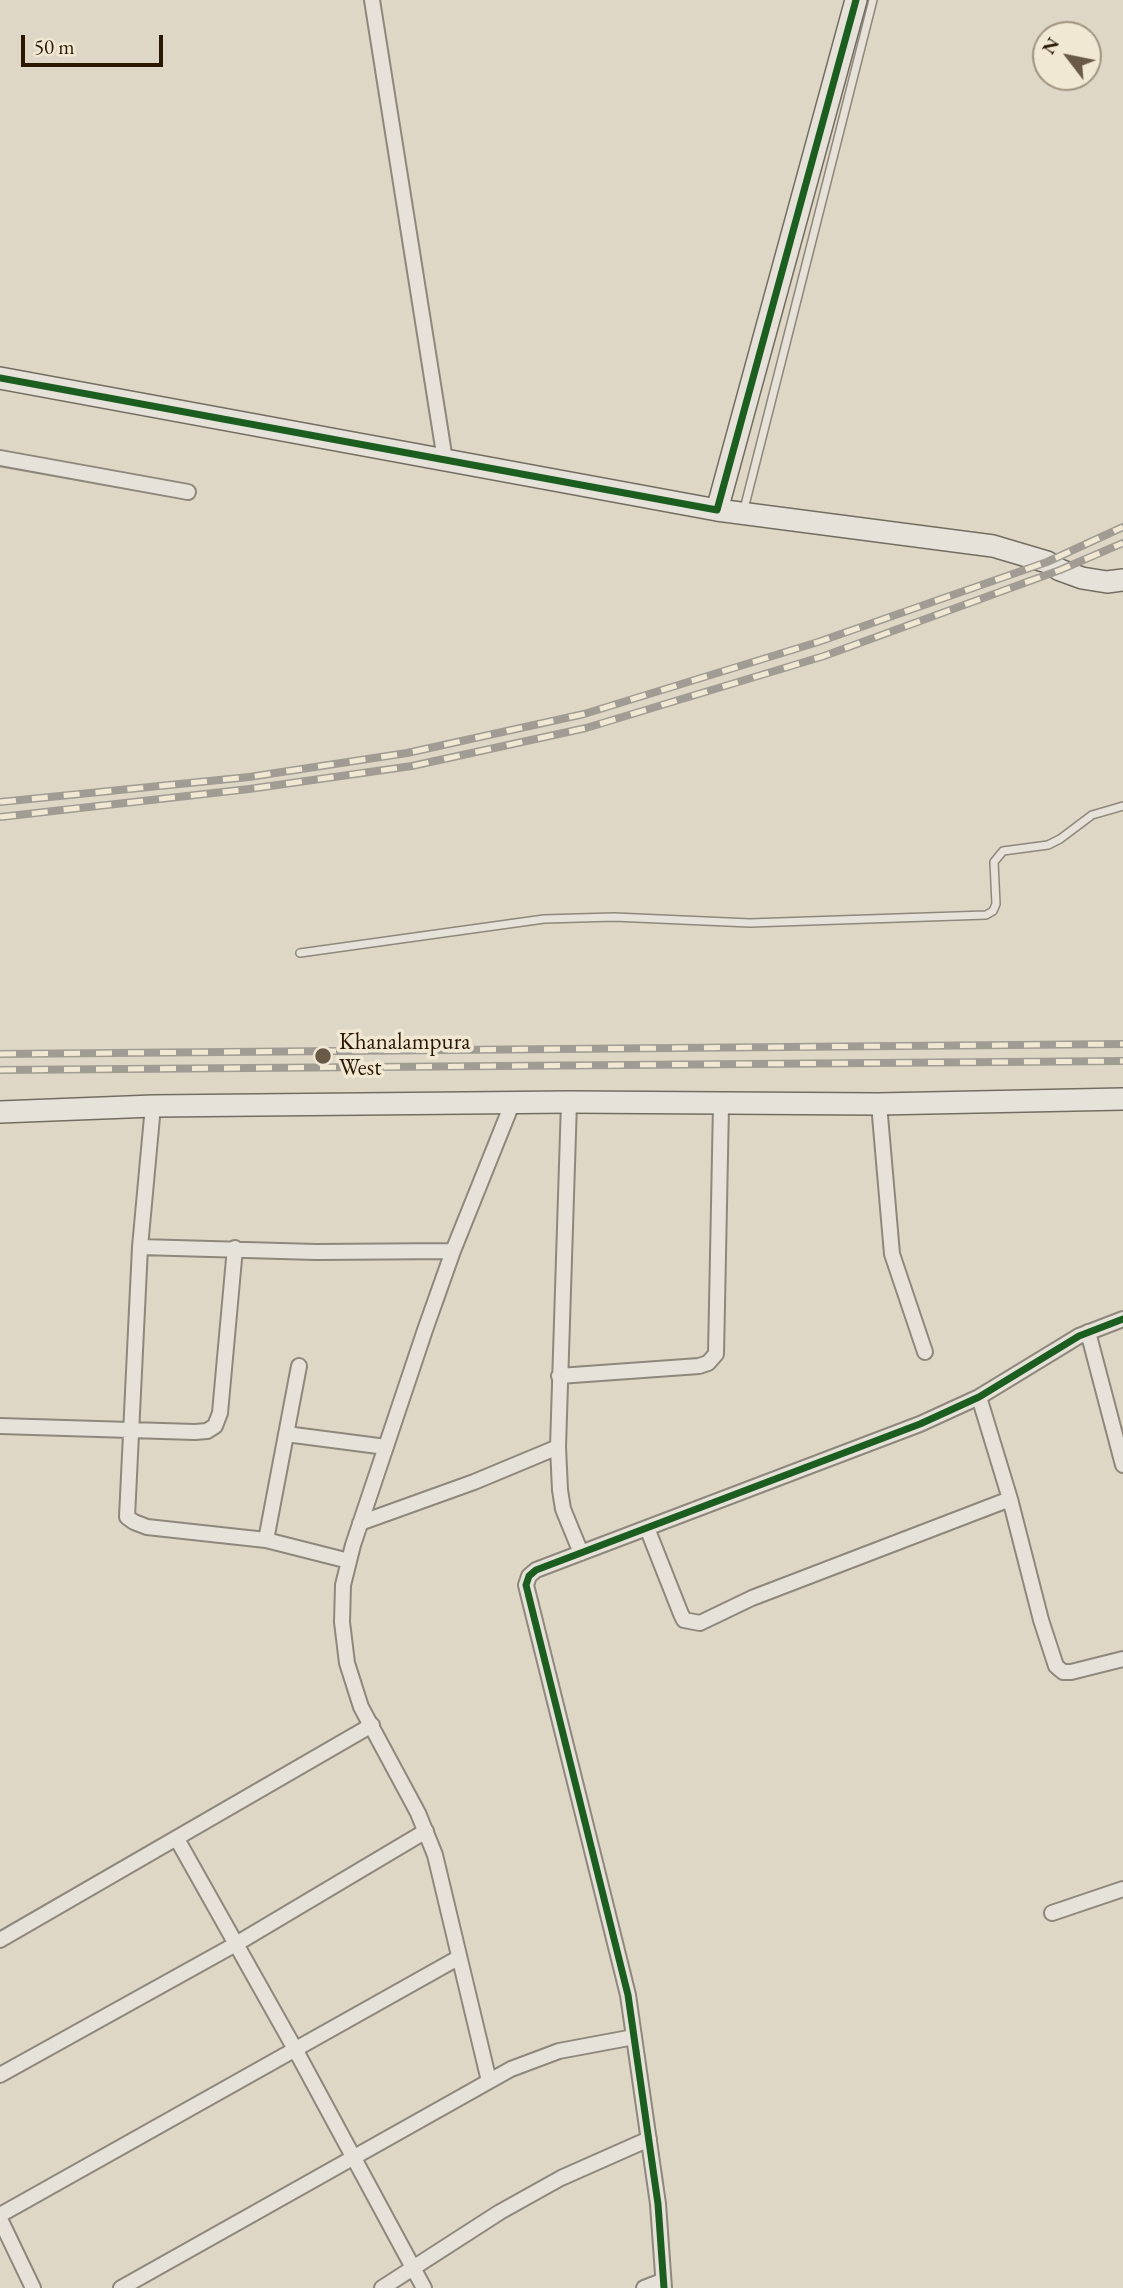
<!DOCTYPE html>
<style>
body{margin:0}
#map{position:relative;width:1123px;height:2288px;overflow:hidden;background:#ded7c6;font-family:"EB Garamond",serif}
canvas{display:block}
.north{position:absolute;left:1032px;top:21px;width:70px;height:70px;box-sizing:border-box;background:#f1e8d3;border:2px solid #a1947f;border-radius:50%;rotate:302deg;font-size:19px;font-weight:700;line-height:28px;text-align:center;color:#291701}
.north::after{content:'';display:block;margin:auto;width:24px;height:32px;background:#685a46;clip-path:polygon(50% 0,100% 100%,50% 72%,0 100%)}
.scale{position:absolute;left:21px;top:35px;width:142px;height:32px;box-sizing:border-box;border:4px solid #291701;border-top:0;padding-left:9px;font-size:21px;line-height:24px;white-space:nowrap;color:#291701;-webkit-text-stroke:5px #f1e8d3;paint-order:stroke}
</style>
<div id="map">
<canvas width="1123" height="2288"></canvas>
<div class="north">N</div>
<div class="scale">50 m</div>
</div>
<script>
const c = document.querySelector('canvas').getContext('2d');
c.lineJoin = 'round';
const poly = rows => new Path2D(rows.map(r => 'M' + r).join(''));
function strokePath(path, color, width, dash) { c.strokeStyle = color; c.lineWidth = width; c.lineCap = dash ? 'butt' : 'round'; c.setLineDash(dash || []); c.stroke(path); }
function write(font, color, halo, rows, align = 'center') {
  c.font = font + ' "EB Garamond",serif'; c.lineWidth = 7; c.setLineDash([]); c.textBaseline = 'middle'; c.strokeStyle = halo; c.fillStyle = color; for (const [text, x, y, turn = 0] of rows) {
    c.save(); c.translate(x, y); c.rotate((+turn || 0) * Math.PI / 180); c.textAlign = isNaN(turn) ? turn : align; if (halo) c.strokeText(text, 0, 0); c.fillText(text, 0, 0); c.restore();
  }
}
const lane = poly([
 [744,509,873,0],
 [300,953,544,919,614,917,750,923,986,915,993,911,996,904,994,862,1003,851,1048,845,1060,839,1092,815,1123,806]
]);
const street = poly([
 [372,0,445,460],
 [0,458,188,492],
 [569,1102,558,1447,560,1490,563,1509,581,1553],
 [879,1104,892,1254,925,1352],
 [153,1106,140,1247,127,1517,134,1522,147,1527,266,1540,349,1561],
 [140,1247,316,1252,453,1251],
 [1088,1332,1123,1465],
 [559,1376,699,1366,708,1363,716,1354,721,1105],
 [979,1397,1010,1499,1041,1620,1056,1666,1063,1672,1071,1672,1123,1659],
 [0,1426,195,1432,207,1431,215,1426,220,1413,235,1248],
 [286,1434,386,1447],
 [360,1523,474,1482,558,1447],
 [647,1528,681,1614,684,1620,700,1623,752,1598,1010,1499],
 [266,1540,299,1366],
 [177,1839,295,2049,424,2288],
 [1052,1913,1123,1889],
 [0,1940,372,1725],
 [0,2075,236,1944,426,1831],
 [489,2081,435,1855,418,1813,361,1707,347,1663,342,1622,343,1585,353,1545,425,1330,453,1251,512,1104],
 [0,2215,458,1958],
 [0,2219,33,2288],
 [121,2288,511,2069,559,2051,634,2037],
 [382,2288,500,2212,561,2178,649,2139],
 [644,2288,662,2281],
 [664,2288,658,2204,628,1995,526,1585,529,1576,536,1570,920,1424,979,1397,1079,1336,1123,1319]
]);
const secondary = poly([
 [0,378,717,510,856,0],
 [717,510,993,546,1047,562,1060,570,1082,578,1107,582,1123,580],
 [0,1112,153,1106,569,1102,879,1104,1123,1099]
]);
strokePath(lane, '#8e877b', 10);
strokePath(street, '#8e877b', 18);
strokePath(secondary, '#736d61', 24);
strokePath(lane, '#e6e2da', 7);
strokePath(street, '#e6e2da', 14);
strokePath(secondary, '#e6e2da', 21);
const rail = poly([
 [0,802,249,777,407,753,584,714,818,642,1047,562,1123,527],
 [0,817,249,789,412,766,586,728,824,656,1060,570,1123,543],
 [0,1054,1123,1044],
 [0,1070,1123,1061]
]);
strokePath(rail, '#a19c93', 8);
strokePath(rail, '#f1e8d3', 5, [16]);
strokePath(poly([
 [0,378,717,510,856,0],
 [664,2288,658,2204,628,1995,526,1585,529,1576,536,1570,920,1424,979,1397,1079,1336,1123,1319]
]), '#1b5e20', 7);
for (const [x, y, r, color] of [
 [323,1056,9,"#685a46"]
]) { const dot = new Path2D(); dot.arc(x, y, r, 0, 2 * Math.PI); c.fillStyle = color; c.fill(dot); strokePath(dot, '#f1e8d3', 2.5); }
write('23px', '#291701', '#f1e8d3', [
 ["Khanalampura",339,1043],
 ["West",339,1069]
], 'left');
</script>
